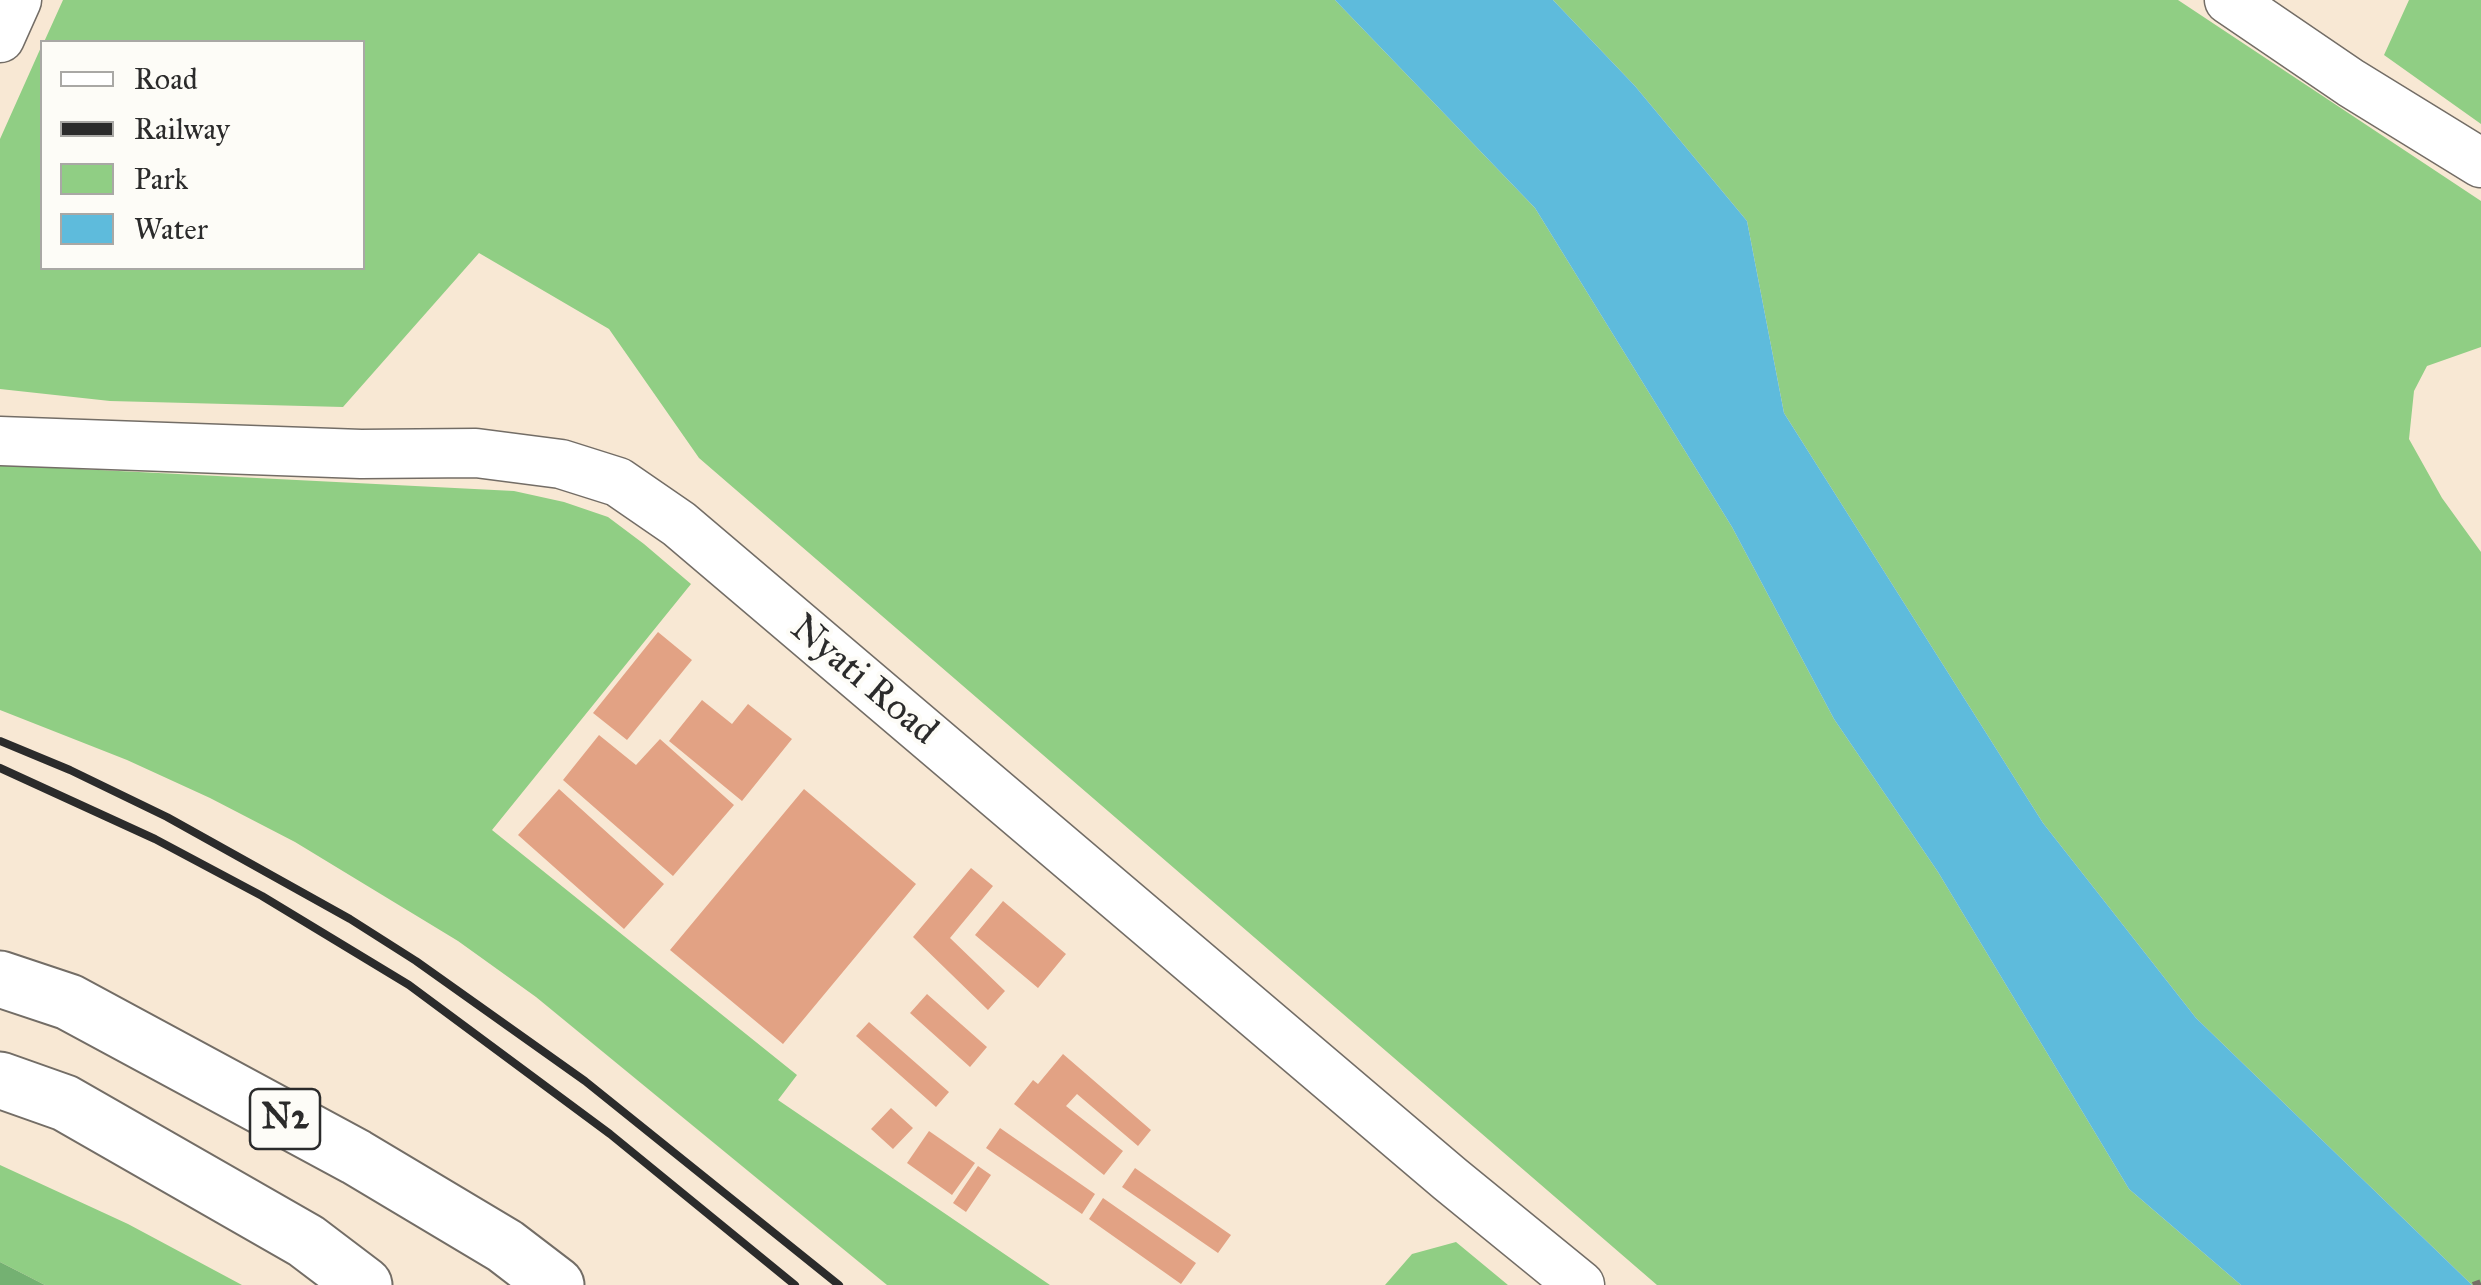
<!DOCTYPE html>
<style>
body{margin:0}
#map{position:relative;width:2481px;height:1285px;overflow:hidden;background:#f8e8d4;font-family:"IM FELL Great Primer",serif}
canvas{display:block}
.legend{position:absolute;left:40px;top:40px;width:325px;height:230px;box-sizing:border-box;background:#fdfcf7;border:2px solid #a9a8a5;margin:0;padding:12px 18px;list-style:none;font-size:30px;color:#2b2b2b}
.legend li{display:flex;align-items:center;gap:20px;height:50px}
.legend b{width:50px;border:2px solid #a9a8a5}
</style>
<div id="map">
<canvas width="2481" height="1285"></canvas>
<ul class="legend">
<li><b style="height:12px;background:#fff"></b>Road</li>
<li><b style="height:12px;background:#2b2b2b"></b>Railway</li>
<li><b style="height:28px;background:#90ce84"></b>Park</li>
<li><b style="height:28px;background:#5ebbdc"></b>Water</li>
</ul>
</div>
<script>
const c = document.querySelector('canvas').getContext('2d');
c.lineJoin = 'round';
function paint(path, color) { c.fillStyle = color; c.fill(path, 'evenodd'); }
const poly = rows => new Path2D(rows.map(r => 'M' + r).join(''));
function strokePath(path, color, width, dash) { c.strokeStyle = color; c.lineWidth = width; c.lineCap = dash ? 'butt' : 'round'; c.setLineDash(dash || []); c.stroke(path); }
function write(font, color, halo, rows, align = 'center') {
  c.font = font + ' "IM FELL Great Primer",serif'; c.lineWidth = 8; c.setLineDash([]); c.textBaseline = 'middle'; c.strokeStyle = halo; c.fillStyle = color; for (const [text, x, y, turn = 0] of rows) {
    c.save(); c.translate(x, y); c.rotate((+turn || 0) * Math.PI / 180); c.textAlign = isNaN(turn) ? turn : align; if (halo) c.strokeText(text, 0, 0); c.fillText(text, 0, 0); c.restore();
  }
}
paint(poly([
 [63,0,1335,0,1535,208,1732,527,1834,719,1938,872,2129,1189,2241,1285,1657,1285,699,458,609,329,479,253,343,407,110,401,0,389,0,139,42,45,42,268,362,268,362,42,44,42],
 [1553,0,2178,0,2481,201,2481,347,2427,366,2414,391,2409,439,2442,498,2481,552,2481,1285,2472,1285,2196,1018,2043,823,1784,413,1747,221,1635,86],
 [2409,0,2481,0,2481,124,2384,55],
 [0,465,514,491,564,502,608,517,644,544,691,584,492,830,797,1075,778,1100,1050,1285,887,1285,536,997,458,941,295,842,210,798,127,760,0,710],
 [0,1165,128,1224,242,1285,45,1285,0,1262],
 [1456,1242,1508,1285,1385,1285,1412,1254]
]), '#90ce84');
paint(poly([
 [0,1262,45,1285,0,1285]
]), '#74b172');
paint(poly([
 [1335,0,1553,0,1635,86,1747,221,1784,413,2043,823,2196,1018,2472,1285,2241,1285,2129,1189,1938,872,1834,719,1732,527,1535,208]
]), '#5ebbdc');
paint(poly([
 [658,632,692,660,627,740,593,713],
 [702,700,732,724,748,704,792,739,742,801,669,741],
 [599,735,636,765,660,739,734,805,673,876,563,780],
 [559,789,664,884,624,929,518,835],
 [804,789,916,884,783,1044,670,950],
 [971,868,993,886,950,938,1005,991,988,1010,913,937],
 [1003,901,1066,954,1038,988,975,935],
 [927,994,987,1047,970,1067,910,1013],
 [869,1022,949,1092,936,1107,856,1036],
 [1063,1054,1151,1130,1138,1146,1077,1094,1066,1106,1123,1151,1104,1175,1014,1104,1033,1080,1038,1084],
 [891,1108,913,1128,893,1149,871,1129],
 [1000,1128,1095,1194,1082,1214,986,1148],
 [929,1131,975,1163,952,1195,907,1163],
 [978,1166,991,1175,966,1212,953,1203],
 [1135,1168,1231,1235,1218,1253,1122,1187],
 [1103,1198,1196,1263,1181,1284,1089,1219]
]), '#e2a284');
const minor = poly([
 [2229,0,2351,83,2481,163],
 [0,38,17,0],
 [0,441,361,454,476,453,561,464,618,482,679,524,1450,1179,1580,1285]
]);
const highway = poly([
 [0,979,69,1002,356,1157,505,1246,556,1285],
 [0,1080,65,1103,306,1241,364,1285]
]);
strokePath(minor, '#736d66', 51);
strokePath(highway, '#736d66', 59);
strokePath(poly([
 [2473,1285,2481,1282]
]), '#736d66', 6, [8, 8]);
strokePath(minor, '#fff', 48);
strokePath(highway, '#fff', 55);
strokePath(poly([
 [0,741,70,770,167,817,350,919,416,961,585,1081,839,1285],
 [0,768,155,839,262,896,409,985,610,1134,795,1285]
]), '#2b2b2b', 8);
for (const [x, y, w] of [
 [285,1119,70]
]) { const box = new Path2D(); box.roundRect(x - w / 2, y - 30, w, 60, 8); c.fillStyle = '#fdfcf7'; c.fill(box); strokePath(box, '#2b2b2b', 2.5); }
write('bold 35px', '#2b2b2b', null, [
 ["N2",285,1119]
]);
write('38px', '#2b2b2b', '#fdfcf7', [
 ["Nyati Road",863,681,40]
]);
</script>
